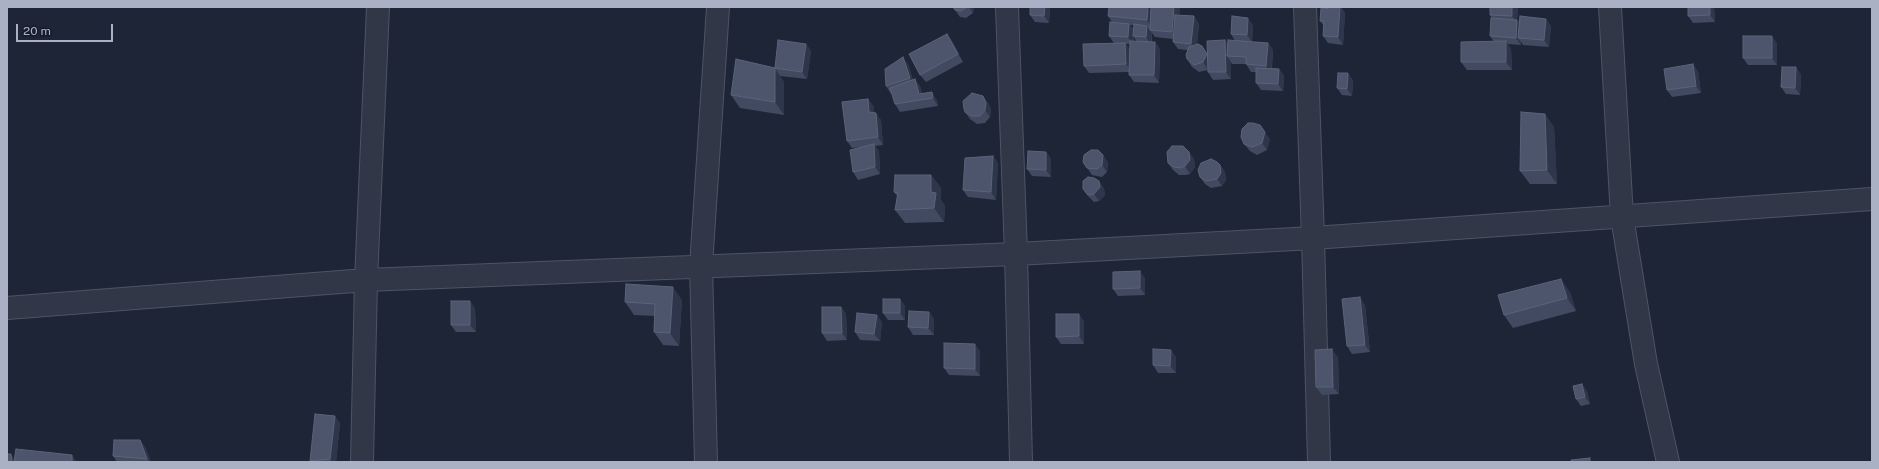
<!DOCTYPE html>
<style>
body{margin:0}
#map{position:relative;width:1879px;height:469px;overflow:hidden;background:#1d2537;font-family:"Public Sans",sans-serif}
canvas{display:block}
.frame{position:absolute;inset:0;border:8px solid #aab1c5;pointer-events:none}
.scale{position:absolute;left:16px;top:24px;width:97px;height:18px;box-sizing:border-box;border:2px solid #aab1c5;border-top:0;padding-left:5px;font-size:12px;line-height:14px;white-space:nowrap;color:#aab1c5;-webkit-text-stroke:3px #171c2b;paint-order:stroke}
</style>
<div id="map">
<canvas width="1879" height="469"></canvas>
<div class="frame"></div>
<div class="scale">20 m</div>
</div>
<script>
const c = document.querySelector('canvas').getContext('2d');
c.lineJoin = 'round';
const poly = rows => new Path2D(rows.map(r => 'M' + r).join(''));
function strokePath(path, color, width, dash) { c.strokeStyle = color; c.lineWidth = width; c.lineCap = dash ? 'butt' : 'round'; c.setLineDash(dash || []); c.stroke(path); }
function paint(path, color) { c.fillStyle = color; c.fill(path, 'evenodd'); }
const street = poly([
 [1007,7,1016,254,1021,462],
 [1305,7,1313,238,1319,462],
 [1610,7,1622,217,1646,364,1668,462],
 [7,308,366,280,1016,254,1313,238,1872,199],
 [362,462,366,280,378,7],
 [706,462,701,266,718,7]
]);
strokePath(street, '#4e5466', 24);
strokePath(street, '#313747', 22);
paint(poly([
 [953,7,974,7,973,13,966,18,960,17],
 [1030,7,1050,7,1049,23,1035,22,1030,15],
 [1151,7,1180,7,1179,15,1194,16,1199,24,1197,44,1207,53,1225,40,1228,44,1235,41,1231,34,1253,25,1252,42,1268,43,1273,50,1272,68,1279,69,1284,76,1283,91,1261,90,1256,83,1256,72,1251,72,1246,64,1232,64,1231,62,1231,79,1213,80,1208,72,1208,70,1199,72,1192,67,1187,59,1187,50,1178,49,1173,42,1173,39,1155,37,1152,33,1152,42,1155,42,1160,49,1159,83,1134,82,1129,75,1129,72,1089,73,1084,66,1114,43,1109,36,1112,22,1108,16,1151,11],
 [1130,25,1134,25,1134,30],
 [1134,37,1136,41,1134,41],
 [1126,44,1130,44,1130,50],
 [1332,7,1341,7,1345,13,1343,45,1328,43,1323,36,1324,26,1320,21,1332,9],
 [1518,7,1517,20,1519,22,1546,19,1551,26,1549,47,1523,45,1521,42,1521,45,1508,44,1511,49,1512,70,1467,70,1461,62,1494,42,1490,36,1492,18,1490,15],
 [1714,7,1715,22,1693,23,1688,16],
 [952,41,963,62,926,82,920,75],
 [1777,43,1777,65,1748,65,1743,58],
 [806,44,811,51,807,79,780,76,784,82,784,115,740,108,731,95,775,68],
 [908,64,913,80,920,86,922,93,937,100,938,106,900,112,895,104,892,93,891,94,886,86],
 [1796,67,1801,75,1800,95,1786,94,1781,87],
 [1698,71,1701,93,1672,97,1667,90],
 [1348,73,1353,81,1352,96,1342,95,1337,88],
 [983,96,988,103,991,110,990,117,985,123,977,124,970,119,965,112],
 [868,99,874,107,874,113,881,120,883,145,875,146,879,151,880,174,858,180,853,172,863,147,852,148,847,141],
 [1545,114,1554,127,1557,184,1530,184,1520,171],
 [1270,139,1267,150,1257,155,1250,151,1244,144],
 [1046,152,1051,159,1051,177,1032,176,1027,169],
 [1189,152,1194,159,1195,167,1190,174,1186,175,1179,175,1173,170,1168,163],
 [1103,155,1108,163,1107,172,1102,177,1092,175,1083,162],
 [993,156,998,163,996,200,968,197,963,190],
 [1220,165,1225,172,1226,180,1222,186,1211,188,1205,184,1200,177],
 [931,175,941,188,941,200,945,206,944,222,905,223,895,210,897,196,894,192],
 [1099,181,1104,189,1105,195,1099,201,1094,202,1088,196,1083,189],
 [1145,278,1145,295,1118,296,1113,289],
 [1570,292,1576,311,1513,328,1504,315],
 [900,299,905,306,905,320,888,320,883,313],
 [682,300,679,346,663,345,654,332,655,316,634,315,625,302],
 [1365,305,1370,352,1352,354,1347,346],
 [841,307,846,314,847,340,827,341,822,333],
 [475,308,476,332,456,332,451,325],
 [929,312,934,319,934,335,913,335,908,327],
 [1079,314,1084,322,1084,344,1061,344,1056,337],
 [882,322,880,341,860,340,855,332],
 [980,351,980,376,949,375,944,368],
 [1176,357,1176,373,1158,373,1153,365],
 [1338,357,1339,394,1322,395,1316,387],
 [1587,391,1590,404,1581,406,1576,399],
 [340,423,336,462,310,462,310,461],
 [140,440,145,447,151,462,117,462,113,456]
]), '#414a60');
paint(poly([
 [969,7,974,7,973,13],
 [1045,7,1050,7,1049,23,1044,16],
 [1148,7,1153,14,1152,27,1147,20],
 [1174,7,1180,7,1177,39,1172,32],
 [1340,7,1341,7,1345,13,1343,45,1338,37],
 [1512,7,1518,7,1517,23,1512,16],
 [1710,7,1714,7,1715,22,1710,15],
 [1194,16,1199,24,1196,51,1191,44],
 [1248,18,1253,25,1252,42,1247,35],
 [1546,19,1551,26,1549,47,1544,40],
 [1517,20,1522,27,1518,38,1521,42,1521,45,1516,38],
 [1129,24,1134,31,1133,36,1134,37,1133,45,1128,37],
 [1147,26,1152,33,1151,45,1146,37],
 [947,34,952,41,963,62,958,54],
 [1772,36,1777,43,1777,65,1772,58],
 [1225,40,1230,47,1227,56,1231,62,1231,79,1226,72],
 [1506,41,1511,49,1512,70,1506,62],
 [1155,42,1160,49,1159,83,1154,75],
 [1125,43,1130,50,1131,71,1126,64],
 [1268,43,1273,50,1271,73,1266,66],
 [806,44,811,51,807,79,802,72],
 [1202,46,1207,53,1208,70,1203,62],
 [903,57,908,64,915,85,910,78],
 [1693,64,1698,71,1701,93,1696,86],
 [1796,67,1801,75,1800,95,1795,88],
 [775,68,784,82,784,115,775,102],
 [1279,69,1284,76,1283,91,1278,84],
 [1348,73,1353,81,1352,96,1347,89],
 [915,79,920,86,924,101,919,94],
 [932,92,937,100,938,106,933,98],
 [983,96,988,103,991,110,990,117,985,110],
 [868,99,874,107,874,120,869,112],
 [876,113,881,120,883,145,878,137],
 [1545,114,1554,127,1557,184,1547,170],
 [1265,132,1270,139,1267,150,1262,143],
 [874,144,879,151,880,174,875,167],
 [1046,152,1051,159,1051,177,1046,170],
 [1189,152,1194,159,1195,167,1190,174,1185,166],
 [1103,155,1108,163,1107,172,1102,165],
 [993,156,998,163,996,200,991,192],
 [1220,165,1225,172,1226,180,1222,186,1217,179],
 [931,175,941,188,941,200,945,206,944,222,934,208,931,192],
 [1099,181,1104,189,1105,195,1099,201,1094,194],
 [1140,271,1145,278,1145,295,1140,288],
 [1561,279,1570,292,1576,311,1567,298],
 [673,287,682,300,679,346,670,333],
 [1360,297,1365,305,1370,352,1365,345],
 [900,299,905,306,905,320,900,313],
 [470,301,475,308,476,332,470,325],
 [841,307,846,314,847,340,842,333],
 [929,312,934,319,934,335,928,328],
 [1079,314,1084,322,1084,344,1079,336],
 [877,315,882,322,880,341,874,334],
 [975,344,980,351,980,376,975,369],
 [1332,349,1338,357,1339,394,1333,387],
 [1171,350,1176,357,1176,373,1170,366],
 [1582,384,1587,391,1590,404,1585,397],
 [335,416,340,423,336,462,333,462,330,459],
 [140,440,145,447,151,462,150,462,147,459],
 [11,454,16,461,17,462,12,462],
 [72,455,77,462,72,462]
]), '#2e364b');
const building = poly([
 [953,7,967,7,961,11,955,10,953,7],
 [1030,7,1045,7,1044,16,1030,15,1030,7],
 [1109,7,1148,7,1147,20,1108,16,1109,7],
 [1151,7,1174,7,1172,32,1150,30,1151,7],
 [1332,7,1340,7,1338,37,1323,36,1324,21,1320,21,1321,8,1332,9,1332,7],
 [1490,7,1512,7,1512,16,1490,15,1490,7],
 [1688,7,1710,7,1710,15,1688,16,1688,7],
 [1175,15,1194,16,1191,44,1173,42,1175,15],
 [1232,16,1248,18,1247,35,1231,34,1232,16],
 [1520,16,1546,19,1544,40,1518,38,1520,16],
 [1491,18,1517,20,1516,38,1490,36,1491,18],
 [1110,22,1129,24,1128,37,1109,36,1110,22],
 [1134,24,1147,26,1146,37,1133,36,1134,24],
 [947,34,958,54,920,75,909,54,947,34],
 [1743,36,1772,36,1772,58,1743,58,1743,36],
 [778,40,806,44,802,72,775,68,778,40],
 [1225,40,1226,72,1208,72,1207,41,1225,40],
 [1228,40,1268,43,1266,66,1246,64,1246,57,1227,56,1228,40],
 [1130,41,1155,42,1154,75,1129,75,1130,41],
 [1506,41,1506,62,1461,62,1461,42,1506,41],
 [1125,43,1126,64,1084,66,1083,44,1125,43],
 [1198,44,1202,46,1207,54,1203,62,1194,65,1187,59,1186,55,1189,47,1198,44],
 [903,57,910,78,886,86,885,69,903,57],
 [736,59,775,68,775,102,731,95,736,59],
 [1693,64,1696,86,1667,90,1664,69,1693,64],
 [1782,67,1796,67,1795,88,1781,87,1782,67],
 [1256,68,1279,69,1278,84,1256,83,1256,68],
 [1338,73,1348,73,1347,89,1337,88,1338,73],
 [915,79,919,94,932,92,933,98,895,104,890,88,915,79],
 [972,93,983,96,986,103,985,110,980,116,972,116,965,112,964,109,963,101,972,93],
 [868,99,869,112,876,113,878,137,847,141,842,102,868,99],
 [1521,112,1545,114,1547,170,1520,171,1521,112],
 [1248,123,1253,123,1260,125,1265,132,1262,143,1252,147,1244,144,1241,137,1242,129,1248,123],
 [874,144,875,167,853,172,850,150,874,144],
 [1172,146,1183,146,1189,152,1190,160,1185,166,1181,168,1174,167,1168,163,1167,152,1172,146],
 [1091,150,1098,150,1103,155,1102,165,1097,169,1087,168,1083,162,1084,155,1091,150],
 [1028,151,1046,152,1046,170,1027,169,1028,151],
 [993,156,991,192,963,190,965,158,993,156],
 [1211,159,1217,162,1220,165,1221,173,1217,179,1206,181,1200,177,1198,170,1201,163,1211,159],
 [895,175,931,175,931,192,936,193,934,208,895,210,898,193,894,192,895,175],
 [1088,177,1094,178,1099,181,1100,187,1094,194,1088,195,1083,189,1083,181,1088,177],
 [1140,271,1140,288,1113,289,1113,272,1140,271],
 [1561,279,1567,298,1504,315,1498,295,1561,279],
 [626,284,673,287,670,333,654,332,655,304,625,302,626,284],
 [1360,297,1365,345,1347,346,1342,299,1360,297],
 [883,299,900,299,900,313,883,313,883,299],
 [451,301,470,301,470,325,451,325,451,301],
 [822,307,841,307,842,333,822,333,822,307],
 [909,311,929,312,928,328,908,327,909,311],
 [857,313,877,315,874,334,855,332,857,313],
 [1056,314,1079,314,1079,336,1056,337,1056,314],
 [944,343,975,344,975,369,944,368,944,343],
 [1153,349,1171,350,1170,366,1153,365,1153,349],
 [1332,349,1333,387,1316,387,1315,350,1332,349],
 [1582,384,1585,397,1576,399,1573,386,1582,384],
 [315,414,335,416,330,459,310,461,315,414],
 [114,440,140,440,147,459,113,456,114,440],
 [16,449,72,455,72,462,14,462,16,449],
 [7,454,11,454,12,462,7,462,7,454],
 [1590,458,1590,462,1571,462,1571,460,1590,458]
]);
paint(building, '#4c556b');
strokePath(building, '#5b6379', 1);
</script>
